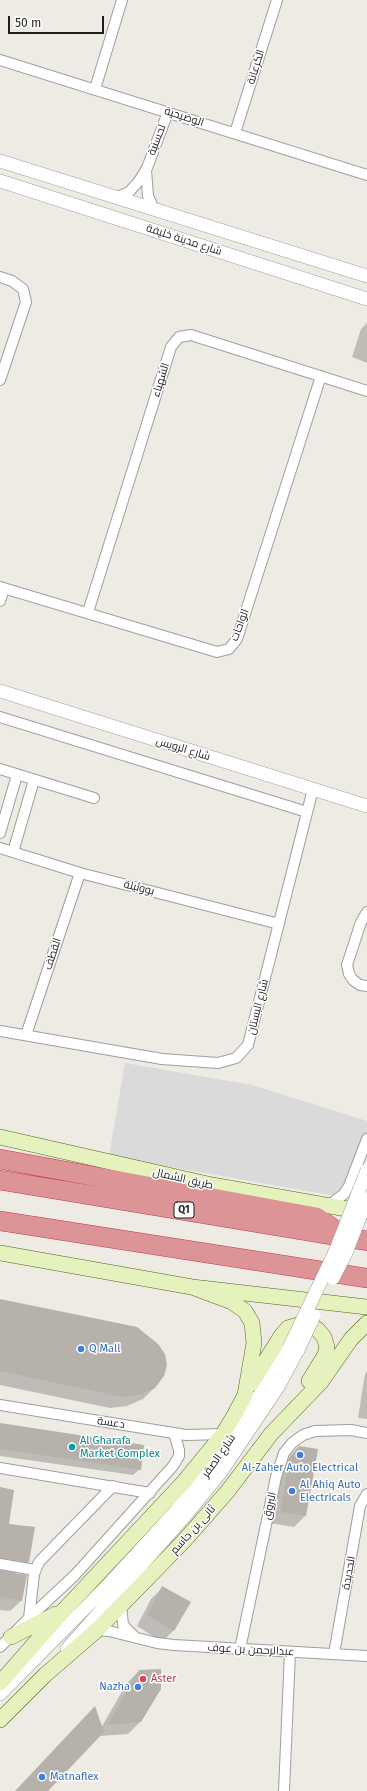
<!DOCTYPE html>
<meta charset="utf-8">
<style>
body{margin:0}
#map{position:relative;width:367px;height:1791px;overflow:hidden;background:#edebe4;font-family:"Fira Sans",sans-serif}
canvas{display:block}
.scale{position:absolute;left:8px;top:16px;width:96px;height:18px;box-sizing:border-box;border:2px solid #1d1d1d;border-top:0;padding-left:5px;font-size:12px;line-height:14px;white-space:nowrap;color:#1d1d1d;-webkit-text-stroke:3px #fff;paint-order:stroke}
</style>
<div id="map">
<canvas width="367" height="1791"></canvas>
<div class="scale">50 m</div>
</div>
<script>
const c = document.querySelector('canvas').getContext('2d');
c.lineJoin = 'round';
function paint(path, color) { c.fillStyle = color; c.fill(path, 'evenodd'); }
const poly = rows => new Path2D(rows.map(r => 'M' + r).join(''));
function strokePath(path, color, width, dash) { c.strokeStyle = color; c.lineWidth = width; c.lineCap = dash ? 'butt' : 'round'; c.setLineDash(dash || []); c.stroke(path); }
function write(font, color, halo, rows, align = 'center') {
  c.font = font + ' "Fira Sans",Cairo,sans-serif'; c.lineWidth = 3; c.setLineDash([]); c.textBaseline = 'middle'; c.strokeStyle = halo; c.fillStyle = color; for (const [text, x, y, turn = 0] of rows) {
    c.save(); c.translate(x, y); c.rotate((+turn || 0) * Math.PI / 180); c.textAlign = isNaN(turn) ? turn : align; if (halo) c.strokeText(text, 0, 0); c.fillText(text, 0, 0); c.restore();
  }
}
paint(poly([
 [125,1063,252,1085,367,1121,367,1145,354,1189,335,1196,109,1156]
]), '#dbdada');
paint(poly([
 [367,323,367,363,352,357,361,329],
 [0,1300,155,1387,143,1399,127,1406,110,1408,0,1385],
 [367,1372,367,1419,358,1418,365,1374],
 [0,1424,140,1469,133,1475,0,1456],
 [300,1447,305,1516,294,1527,269,1523,279,1468],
 [0,1488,8,1525,33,1527,28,1562,15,1574,21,1601,10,1611,0,1610],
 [162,1588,189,1602,173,1631,162,1642,137,1626,151,1599],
 [139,1671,140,1722,128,1734,99,1736,47,1791,15,1791,101,1728,127,1683]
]), '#0003');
paint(poly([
 [0,1299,137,1327,158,1344,165,1354,167,1365,164,1376,155,1388,139,1395,122,1397,0,1371],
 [0,1423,144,1445,141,1470,0,1449],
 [299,1446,318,1449,306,1516,280,1512,290,1456],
 [0,1487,14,1490,9,1524,35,1527,29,1562,0,1558],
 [0,1571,27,1575,22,1601,0,1597],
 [162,1586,191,1602,174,1631,147,1615],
 [161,1669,161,1689,141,1722,107,1725,139,1670],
 [95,1706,104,1732,48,1791,15,1791]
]), '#b6b1aa');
const minor = poly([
 [0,60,367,175],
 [95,89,122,0],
 [235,133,277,0],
 [146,170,148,196,154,209],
 [115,198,129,192,139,181,147,168,168,112],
 [0,277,12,281,23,289,26,302,0,380],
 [0,587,217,652,229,649,237,639,321,376],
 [0,601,4,588],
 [88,612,171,347,179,337,191,335,367,391],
 [0,717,307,812],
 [0,769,94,798],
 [0,833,17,775],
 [0,848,80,873,279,924],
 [13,852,34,780],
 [367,912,361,922,347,965,349,974,353,980,360,985,367,986],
 [0,1031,162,1059,218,1063,236,1058,248,1045,313,789],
 [26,1035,80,873],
 [328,1206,344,1194,349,1186,367,1139],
 [0,1405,186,1435,223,1434],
 [0,1468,150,1493],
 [0,1564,35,1570],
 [121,1605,123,1625,135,1637],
 [29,1618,34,1574,39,1562,113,1486],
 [97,1630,109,1631,157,1643,174,1645,367,1656],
 [0,1647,29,1618,75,1575,173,1466,179,1456,179,1450,174,1433],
 [240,1649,276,1477,284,1453,292,1443,303,1435,315,1431,351,1430,367,1433],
 [334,1654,360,1506,367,1494],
 [284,1791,290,1652]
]);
const tertiary = poly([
 [0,161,367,276],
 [0,181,367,299],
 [0,691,367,806],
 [67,1649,185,1516,221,1472,278,1387,298,1350],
 [0,1694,110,1583,177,1510,229,1443,289,1348]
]);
const secondary = poly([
 [0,1137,212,1185,364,1212],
 [0,1253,192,1287,367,1307],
 [251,1384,281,1336,288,1328,298,1325,308,1325,317,1329,324,1337,327,1347,325,1355,309,1381],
 [11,1637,56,1614],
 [0,1683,64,1610,182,1484,223,1434,235,1414,245,1395,254,1343,252,1323,245,1311,232,1302,192,1287],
 [0,1720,45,1675,97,1630,183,1542,227,1492,271,1434,321,1382,351,1339,367,1323]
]);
const motorway = poly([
 [0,1159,316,1217,331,1227,337,1236],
 [0,1180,367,1241],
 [0,1221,367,1278]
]);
strokePath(minor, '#9e9e9e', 12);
strokePath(tertiary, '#9e9e9e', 14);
strokePath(secondary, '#506611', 16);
strokePath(motorway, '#c43851', 20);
strokePath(minor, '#fff', 10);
strokePath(tertiary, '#fff', 13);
strokePath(secondary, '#e6f2bd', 15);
strokePath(motorway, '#dc9496', 19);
const tertiaryBridge = poly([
 [333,1278,345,1255,367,1199],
 [289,1348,335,1252,367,1170],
 [298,1350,314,1316]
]);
strokePath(tertiaryBridge, '#9e9e9e', 14, []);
strokePath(tertiaryBridge, '#fff', 13);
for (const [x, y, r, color] of [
 [81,1349,4,"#3f7fe0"],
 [72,1447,4,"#0f9aa8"],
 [300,1455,4,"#3f7fe0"],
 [292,1491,4,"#3f7fe0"],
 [143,1679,4,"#e0444e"],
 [138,1687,4,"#3f7fe0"],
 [42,1777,4,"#3f7fe0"]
]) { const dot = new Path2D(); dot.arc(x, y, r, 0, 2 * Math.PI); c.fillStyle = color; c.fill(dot); strokePath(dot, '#fff', 1.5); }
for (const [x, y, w] of [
 [184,1210,20]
]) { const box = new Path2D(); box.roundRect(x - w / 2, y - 8, w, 16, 3); c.fillStyle = '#fff'; c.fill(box); strokePath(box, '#1d1d1d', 1); }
write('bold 10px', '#1d1d1d', null, [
 ["Q1",184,1210]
]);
write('11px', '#1d1d1d', '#fff', [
 ["الكرعانة",256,67,-73],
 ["الوضيحية",184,117,18],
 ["لحسنية",157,140,-69],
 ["شارع مدينة خليفة",184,240,18],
 ["الشهباء",161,380,-73],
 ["الواحات",240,625,-69],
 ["شارع الرويس",183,749,17],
 ["بووثيلة",139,888,14],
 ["القطف",53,954,-72],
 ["شارع البستان",258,1007,-76],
 ["طريق الشمال",183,1179,13],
 ["دعسة",111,1423,9],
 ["شارع الصقر",219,1456,-55],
 ["البروق",270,1506,-78],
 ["ثانى بن جاسم",193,1530,-48],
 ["الجديدة",349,1573,-80],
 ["عبدالرحمن بن عوف",251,1650,3]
]);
write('11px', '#366cbe', '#fff', [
 ["Q Mall",89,1349],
 ["Al-Zaher Auto Electrical",300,1468,"center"],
 ["Al Ahiq Auto",300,1485],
 ["Electricals",300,1498],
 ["Nazha",130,1687,"right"],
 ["Matnaflex",50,1777]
], 'left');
write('11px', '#0d838f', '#fff', [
 ["Al Gharafa",80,1441],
 ["Market Complex",80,1454]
], 'left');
write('11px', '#be3a42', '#fff', [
 ["Aster",151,1679]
], 'left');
</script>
